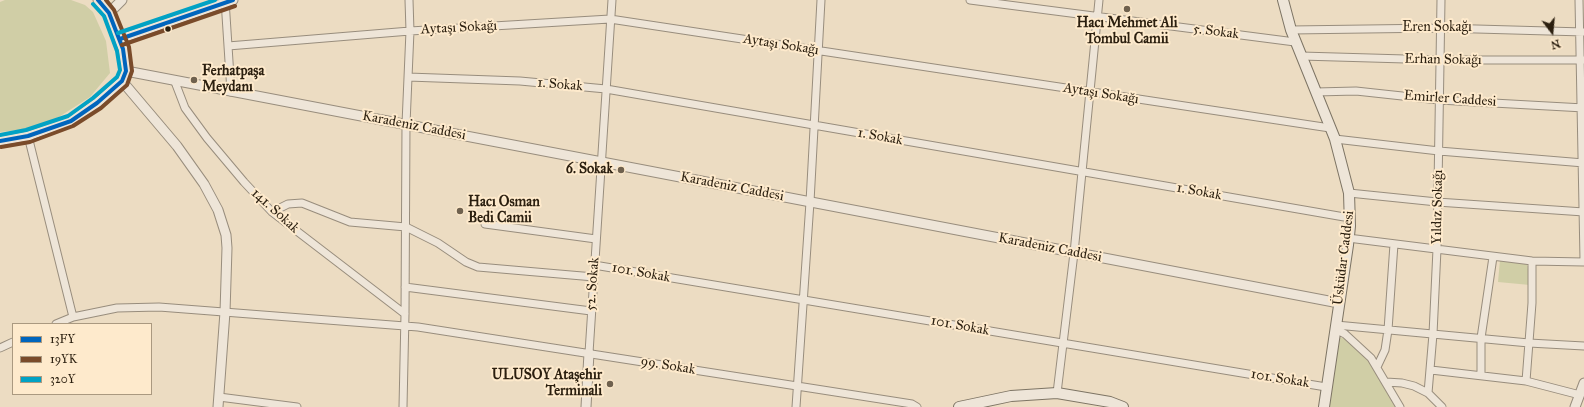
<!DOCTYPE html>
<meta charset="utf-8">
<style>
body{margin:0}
#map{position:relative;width:1584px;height:407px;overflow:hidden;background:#ecdcc2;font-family:"IM FELL Great Primer",serif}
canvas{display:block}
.legend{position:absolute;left:12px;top:323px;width:140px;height:72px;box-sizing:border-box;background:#feeacc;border:1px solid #aa9980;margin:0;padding:5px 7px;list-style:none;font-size:12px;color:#2b1f0f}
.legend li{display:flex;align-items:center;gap:8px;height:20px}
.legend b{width:20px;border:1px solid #aa9980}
.north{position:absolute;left:1532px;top:12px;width:40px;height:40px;-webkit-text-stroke:3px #feeacc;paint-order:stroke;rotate:164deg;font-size:11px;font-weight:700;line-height:16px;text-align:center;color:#2b1f0f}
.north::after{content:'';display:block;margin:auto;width:14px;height:18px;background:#2b1f0f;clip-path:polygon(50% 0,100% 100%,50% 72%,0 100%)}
</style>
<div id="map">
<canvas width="1584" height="407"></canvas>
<ul class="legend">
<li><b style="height:5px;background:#0065bd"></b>13FY</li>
<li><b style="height:5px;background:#7a4b2a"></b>19YK</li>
<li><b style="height:5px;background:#02a2c4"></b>320Y</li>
</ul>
<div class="north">N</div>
</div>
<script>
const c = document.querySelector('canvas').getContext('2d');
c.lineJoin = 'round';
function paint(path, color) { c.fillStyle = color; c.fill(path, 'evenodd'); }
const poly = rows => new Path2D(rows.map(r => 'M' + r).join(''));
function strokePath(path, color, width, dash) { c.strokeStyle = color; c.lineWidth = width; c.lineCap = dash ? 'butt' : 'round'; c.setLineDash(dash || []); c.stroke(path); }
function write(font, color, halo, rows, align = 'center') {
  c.font = font + ' "IM FELL Great Primer",serif'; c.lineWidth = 4; c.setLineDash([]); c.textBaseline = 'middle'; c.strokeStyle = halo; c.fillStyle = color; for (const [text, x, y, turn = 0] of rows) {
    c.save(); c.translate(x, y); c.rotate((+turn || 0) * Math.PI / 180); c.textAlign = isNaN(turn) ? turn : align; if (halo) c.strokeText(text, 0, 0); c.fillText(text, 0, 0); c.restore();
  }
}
paint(poly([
 [5,0,71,0,85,5,93,12,106,41,110,73,90,97,51,122,27,129,0,132,0,2],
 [1500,260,1527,262,1530,285,1498,282],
 [1337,337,1343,338,1357,346,1371,359,1402,407,1328,407]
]), '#d0cea6');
const minor = poly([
 [225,0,231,92],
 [970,0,1295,42],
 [1579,0,1584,260],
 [1291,30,1441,28,1584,32],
 [228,46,410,31,610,19,1330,128],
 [1301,56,1440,60,1584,60],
 [408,77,520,81,606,89,1350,218],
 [175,82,185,108,207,138,244,182,272,212,405,314],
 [1316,92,1356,91,1439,100,1584,108],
 [28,136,73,317],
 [1335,139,1439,151,1584,163],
 [1349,193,1437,202,1584,212],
 [272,212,288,204,302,203,350,222,406,227,438,243,466,262,478,267,594,277],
 [485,224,596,239],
 [1348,238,1532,261,1584,262],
 [594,265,1326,387],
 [405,287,591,311],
 [56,324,73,317,117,308,159,307,418,327,797,386,912,404,917,407],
 [1336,325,1529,343,1584,346],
 [1335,329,1345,334,1371,358,1400,407],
 [0,348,13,342],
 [589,353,612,0],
 [1377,367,1385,350,1388,330,1394,244],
 [1431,370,1526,381,1580,395],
 [1481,375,1481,338,1493,257],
 [1526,381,1532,303,1532,261],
 [1386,382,1402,383,1414,386,1428,393,1442,407],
 [1057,393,1074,253,1099,0],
 [1428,393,1433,334,1437,249,1441,0],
 [219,397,297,407],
 [403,407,405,314,406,124,410,31,409,0],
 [796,407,810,202,821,0]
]);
const tertiary = poly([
 [109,13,122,0],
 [120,39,233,0],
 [126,71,1339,303],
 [122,81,177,146,204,184,218,210,226,235,227,248,225,312,218,407],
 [0,141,28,136,71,121,97,103,122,81,126,71,123,49,109,13,98,0],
 [586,407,589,353],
 [1575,407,1584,383]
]);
const secondary = poly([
 [1283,0,1291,30,1335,139,1349,193,1350,226,1348,245,1324,407],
 [959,407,1011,396,1057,393,1110,402,1123,407]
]);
strokePath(minor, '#988d7d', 9);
strokePath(tertiary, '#988d7d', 11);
strokePath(secondary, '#7d7464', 12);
strokePath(minor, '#eee5d8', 7);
strokePath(tertiary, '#eee5d8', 9);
strokePath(secondary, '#eee5d8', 10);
strokePath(poly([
 [120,39,233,0],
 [0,141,28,136,71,121,97,103,122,81,126,71,123,49,109,13,98,0]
]), '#0065bd', 4);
strokePath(poly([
 [122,45,235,6],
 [1,147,30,142,73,126,101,108,127,85,132,71,129,47,114,10,106,0]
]), '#7a4b2a', 4);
strokePath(poly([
 [118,33,215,0],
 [0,135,26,130,68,116,93,98,117,77,120,70,117,51,104,16,93,4]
]), '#02a2c4', 4);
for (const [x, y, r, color] of [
 [1127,9,4,"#6f614e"],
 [168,29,3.5,"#2b1f0f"],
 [194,80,4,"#6f614e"],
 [621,170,4,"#6f614e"],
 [460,211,4,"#6f614e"],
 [610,384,4,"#6f614e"]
]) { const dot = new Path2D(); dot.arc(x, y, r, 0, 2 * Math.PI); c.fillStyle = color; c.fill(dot); strokePath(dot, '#feeacc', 1.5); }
write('bold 14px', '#2b1f0f', '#feeacc', [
 ["Hacı Mehmet Ali",1127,24,"center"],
 ["Tombul Camii",1127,40,"center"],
 ["Ferhatpaşa",202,72],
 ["Meydanı",202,88],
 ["6. Sokak",613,170,"right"],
 ["Hacı Osman",468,203],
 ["Bedi Camii",468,219],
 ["ULUSOY Ataşehir",602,376,"right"],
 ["Terminali",602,392,"right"]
], 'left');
write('14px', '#2b1f0f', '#feeacc', [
 ["Aytaşı Sokağı",459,28,-3],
 ["Eren Sokağı",1437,28],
 ["5. Sokak",1216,32,7],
 ["Aytaşı Sokağı",781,45,9],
 ["Erhan Sokağı",1443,60,1],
 ["1. Sokak",560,85,5],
 ["Aytaşı Sokağı",1101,94,9],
 ["Emirler Caddesi",1450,99,4],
 ["Karadeniz Caddesi",414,126,11],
 ["1. Sokak",880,137,10],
 ["Karadeniz Caddesi",732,187,11],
 ["1. Sokak",1199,192,10],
 ["Yıldız Sokağı",1438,207,-89],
 ["141. Sokak",275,211,42],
 ["Karadeniz Caddesi",1050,248,11],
 ["Üsküdar Caddesi",1344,258,-83],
 ["101. Sokak",641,273,10],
 ["52. Sokak",593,284,-86],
 ["101. Sokak",960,326,10],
 ["99. Sokak",668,366,9],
 ["101. Sokak",1280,379,9]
]);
</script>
